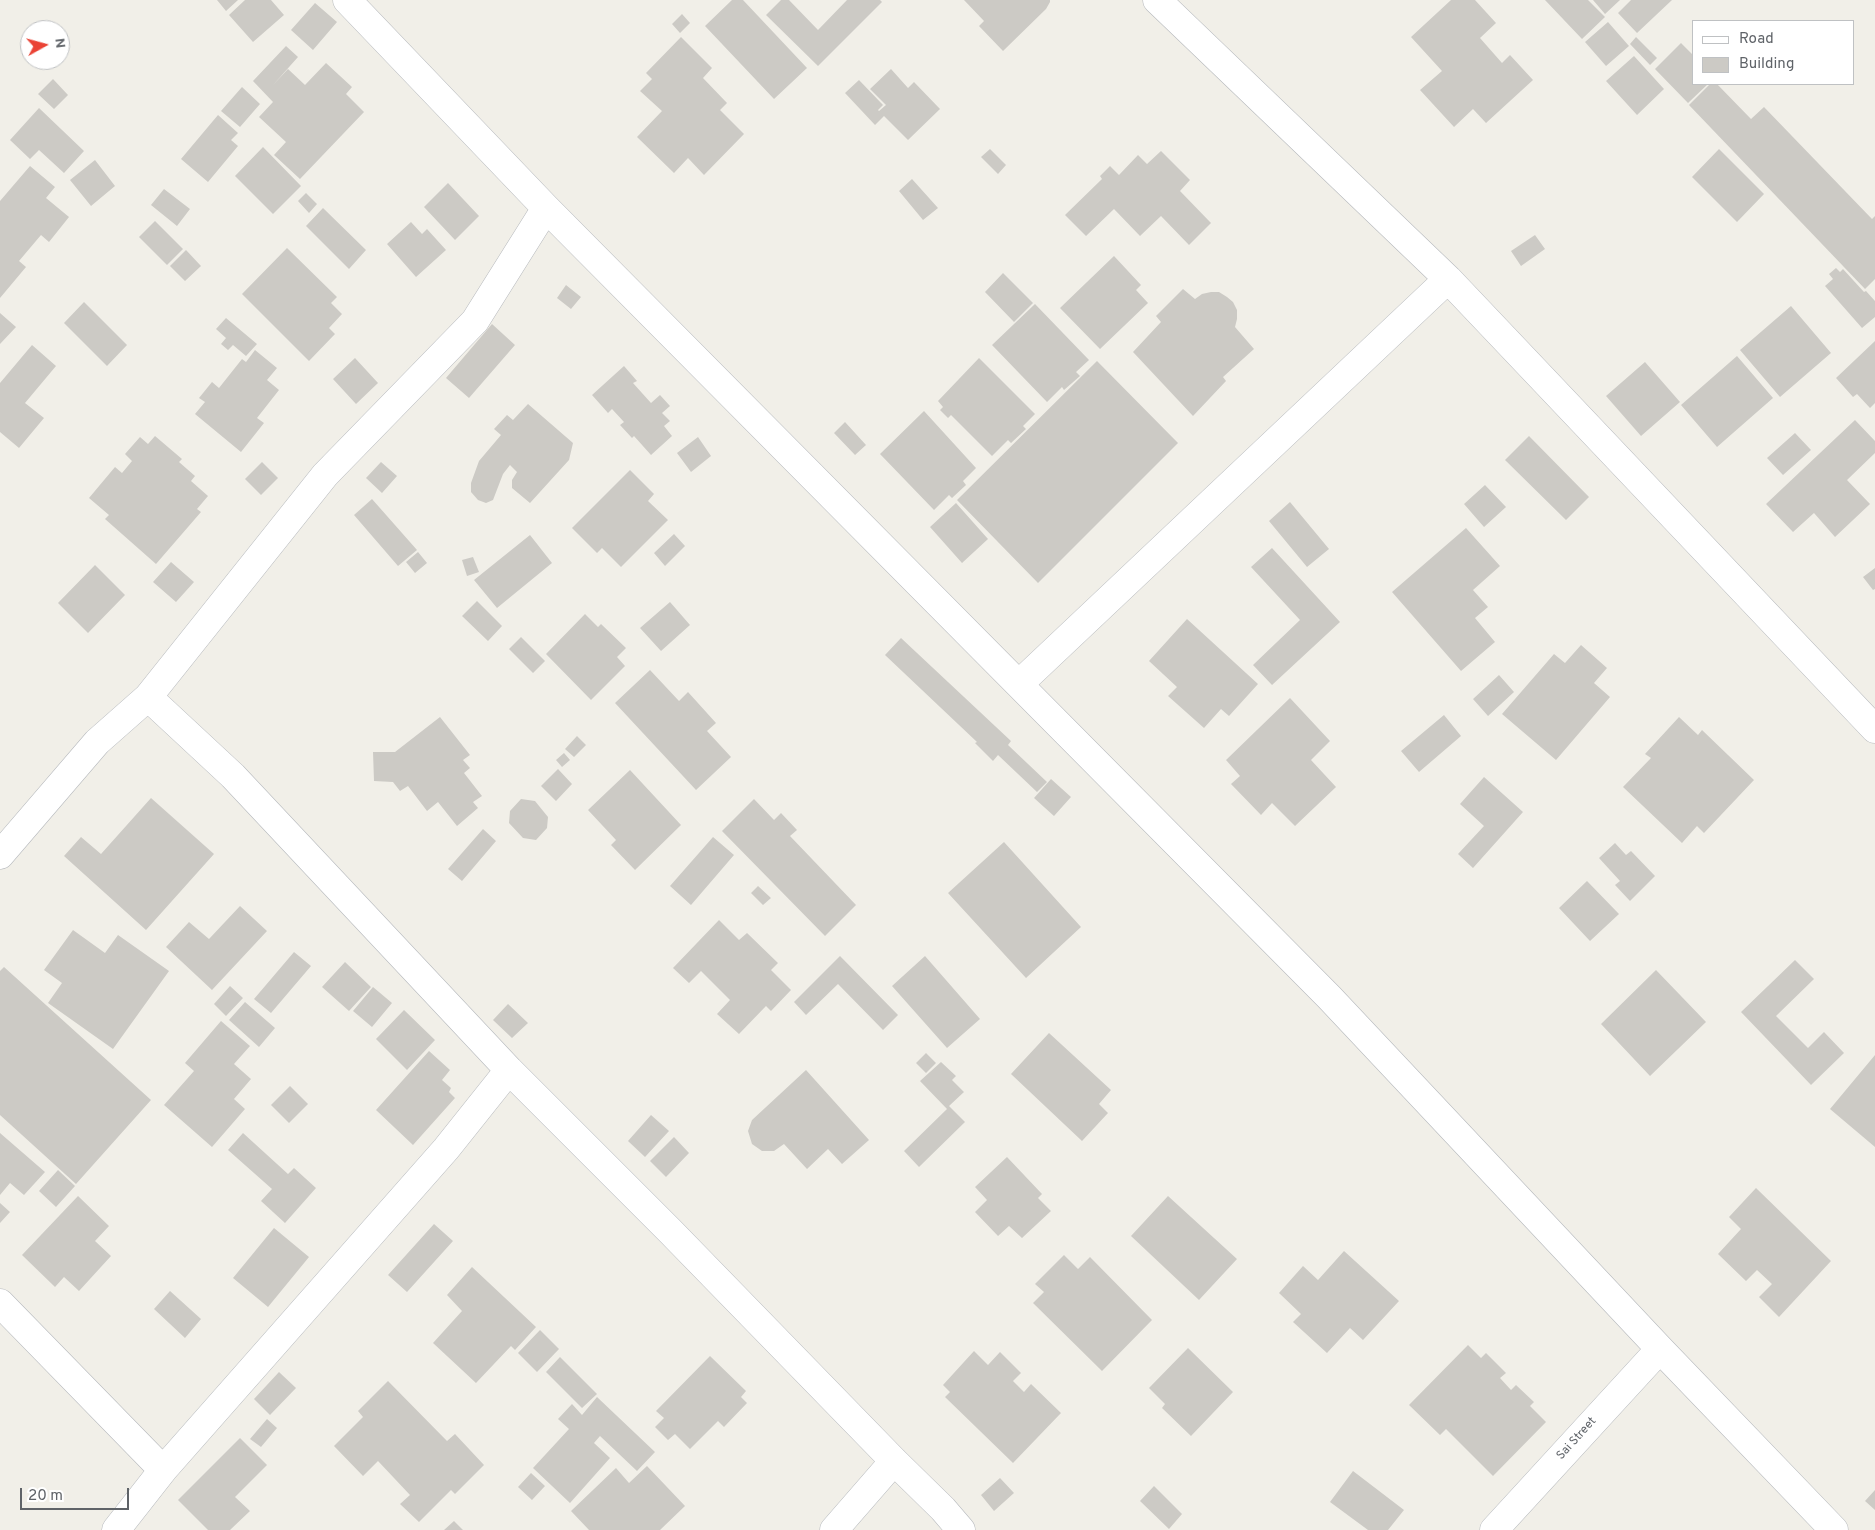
<!DOCTYPE html>
<style>
body{margin:0}
#map{position:relative;width:1875px;height:1530px;overflow:hidden;background:#f1efe8;font-family:Overpass,sans-serif}
canvas{display:block}
.legend{position:absolute;left:1692px;top:20px;width:162px;height:65px;box-sizing:border-box;background:#fff;border:1px solid #bfc1c3;margin:0;padding:6px 9px;list-style:none;font-size:15px;color:#5f6368}
.legend li{display:flex;align-items:center;gap:10px;height:25px}
.legend b{width:25px;border:1px solid #bfc1c3}
.north{position:absolute;left:20px;top:20px;width:50px;height:50px;box-sizing:border-box;background:#fff;border:1px solid #bfc1c3;border-radius:50%;rotate:83deg;font-size:14px;font-weight:700;line-height:20px;text-align:center;color:#5f6368}
.north::after{content:'';display:block;margin:auto;width:18px;height:22px;background:#ea4335;clip-path:polygon(50% 0,100% 100%,50% 72%,0 100%)}
.scale{position:absolute;left:20px;top:1488px;width:109px;height:22px;box-sizing:border-box;border:2px solid #5f6368;border-top:0;padding-left:6px;font-size:15px;line-height:18px;white-space:nowrap;color:#5f6368;-webkit-text-stroke:4px #fff;paint-order:stroke}
</style>
<div id="map">
<canvas width="1875" height="1530"></canvas>
<ul class="legend">
<li><b style="height:6px;background:#fff"></b>Road</li>
<li><b style="height:14px;background:#cccac5"></b>Building</li>
</ul>
<div class="north">N</div>
<div class="scale">20 m</div>
</div>
<script>
const c = document.querySelector('canvas').getContext('2d');
c.lineJoin = 'round';
function paint(path, color) { c.fillStyle = color; c.fill(path, 'evenodd'); }
const poly = rows => new Path2D(rows.map(r => 'M' + r).join(''));
function strokePath(path, color, width, dash) { c.strokeStyle = color; c.lineWidth = width; c.lineCap = dash ? 'butt' : 'round'; c.setLineDash(dash || []); c.stroke(path); }
function write(font, color, halo, rows, align = 'center') {
  c.font = font + ' Overpass,sans-serif'; c.lineWidth = 4; c.setLineDash([]); c.textBaseline = 'middle'; c.strokeStyle = halo; c.fillStyle = color; for (const [text, x, y, turn = 0] of rows) {
    c.save(); c.translate(x, y); c.rotate((+turn || 0) * Math.PI / 180); c.textAlign = isNaN(turn) ? turn : align; if (halo) c.strokeText(text, 0, 0); c.fillText(text, 0, 0); c.restore();
  }
}
paint(poly([
 [217,0,238,0,226,11],
 [245,0,271,0,284,15,253,42,229,15],
 [732,0,743,0,807,68,774,99,705,26],
 [781,0,789,0,818,30,847,0,880,0,882,2,818,66,766,15],
 [964,0,1050,0,1050,2,1046,9,1003,51,979,26,984,21],
 [1451,0,1475,0,1496,23,1480,38,1502,63,1510,55,1533,80,1486,123,1473,109,1454,127,1420,90,1442,71,1411,37],
 [1545,0,1588,0,1605,17,1582,39],
 [1593,0,1620,0,1605,14],
 [1631,0,1672,0,1637,33,1618,13],
 [315,3,337,22,313,50,291,30],
 [682,14,690,23,680,33,672,24],
 [1608,22,1629,46,1606,66,1585,42],
 [681,37,712,68,703,78,727,103,720,110,744,134,704,175,688,158,674,173,637,137,662,111,640,91,652,79,646,73],
 [1636,37,1657,58,1650,65,1630,44],
 [1681,43,1694,56,1694,84,1708,84,1688,103,1655,69],
 [286,46,298,57,273,85,288,69,305,85,326,63,352,87,346,94,364,112,300,179,274,155,286,142,259,117,273,102,253,81],
 [1634,56,1664,89,1637,115,1606,81],
 [891,69,908,88,914,82,940,109,908,140,884,116,875,125,845,93,859,80,883,105,878,110,879,111,886,105,870,89],
 [53,79,68,95,54,109,38,94],
 [1710,84,1717,84,1751,119,1764,107,1872,219,1875,216,1875,279,1865,289,1689,105],
 [242,87,260,104,240,127,221,111],
 [39,108,84,151,64,173,39,150,30,159,10,140],
 [218,115,238,133,231,140,238,146,208,182,181,159],
 [263,147,301,186,273,214,235,176],
 [990,149,1006,165,998,174,981,157],
 [1719,149,1764,194,1737,222,1692,177],
 [1161,151,1190,180,1180,191,1211,223,1189,245,1161,216,1140,236,1114,209,1086,236,1065,215,1102,179,1100,176,1110,166,1119,175,1138,155,1147,164],
 [95,160,115,186,91,206,70,180],
 [30,166,55,187,46,198,69,217,49,242,41,235,19,261,26,267,0,298,0,201],
 [912,179,938,208,923,220,899,191],
 [448,183,479,216,455,240,424,207],
 [164,189,190,209,177,226,151,205],
 [306,193,317,204,309,213,298,201],
 [323,208,366,250,349,269,306,226],
 [155,221,183,249,167,265,139,237],
 [411,222,422,234,427,229,446,250,416,277,387,244],
 [1535,235,1545,249,1521,266,1511,251],
 [287,248,337,297,331,303,342,314,329,328,335,334,309,361,242,294],
 [186,250,201,266,185,281,170,266],
 [1114,256,1141,285,1136,290,1148,303,1100,349,1060,308],
 [1836,268,1840,272,1843,269,1864,292,1866,291,1875,301,1875,317,1862,328,1825,286,1833,279,1829,274],
 [1003,273,1033,303,1014,322,985,292],
 [566,285,581,297,571,309,557,298],
 [1183,289,1195,299,1202,294,1211,292,1219,292,1227,297,1233,302,1237,310,1237,319,1235,327,1254,349,1223,377,1226,381,1193,416,1133,352,1161,322,1156,316],
 [84,302,127,345,107,366,64,323],
 [1035,304,1089,360,1076,372,1080,376,1064,390,1062,387,1047,402,992,345],
 [1791,306,1831,353,1780,397,1740,350],
 [0,313,16,327,0,344],
 [226,318,257,344,246,356,233,345,228,350,221,344,226,338,216,329],
 [492,324,515,345,469,398,446,378],
 [1875,341,1875,403,1870,408,1857,394,1853,397,1836,378],
 [32,345,56,366,25,403,44,418,19,448,0,432,0,383],
 [255,350,277,368,267,380,279,390,257,418,264,423,241,452,195,414,205,402,199,398,212,382,219,388,242,359,246,362],
 [1737,356,1773,398,1717,447,1681,405],
 [355,358,378,383,356,404,333,379],
 [979,358,1035,414,1023,426,1026,429,1011,443,1008,440,992,456,951,415,948,418,940,410,943,407,938,401],
 [1097,361,1178,443,1038,583,957,500],
 [1645,362,1680,402,1641,436,1606,396],
 [624,366,637,381,633,383,651,403,660,395,670,406,662,413,670,421,664,426,672,436,651,455,634,436,632,438,620,425,624,422,612,409,608,413,592,395],
 [528,404,573,443,569,460,530,503,512,488,512,480,517,472,510,465,503,474,493,500,486,503,478,500,471,492,471,483,479,461,501,435,494,429,507,415,513,420],
 [924,411,976,468,963,481,966,485,952,498,949,495,934,510,880,454],
 [1855,420,1875,441,1875,453,1847,480,1870,504,1835,537,1814,513,1793,532,1766,504],
 [845,422,866,445,855,455,834,433],
 [1795,433,1811,450,1783,475,1767,458],
 [155,436,182,459,179,462,195,476,191,481,208,496,197,509,201,512,156,564,105,519,109,515,89,498,115,467,122,473,132,461,125,454,140,437,148,444],
 [1529,436,1589,497,1566,520,1505,460],
 [698,437,711,456,691,472,677,453],
 [262,462,278,478,261,495,245,479],
 [381,462,397,476,382,493,366,478],
 [630,470,654,494,648,501,668,520,621,567,602,548,597,553,572,528],
 [1485,485,1506,507,1484,527,1464,504],
 [372,499,417,550,398,566,354,515],
 [1290,502,1329,549,1307,567,1269,521],
 [956,503,988,539,962,563,930,527],
 [1466,528,1500,566,1473,590,1488,607,1475,618,1495,642,1461,671,1392,592],
 [674,534,685,546,665,566,654,553],
 [530,535,552,563,497,608,474,580],
 [1272,548,1340,622,1272,685,1253,665,1300,620,1251,567],
 [418,552,427,563,415,573,406,562],
 [473,557,479,572,467,576,462,560],
 [171,562,194,582,176,602,153,582],
 [95,565,125,595,88,633,58,603],
 [1875,568,1875,589,1873,590,1863,577],
 [477,601,502,626,488,641,462,616],
 [670,602,690,625,661,651,640,628],
 [585,614,598,627,601,624,626,648,617,657,625,666,591,700,546,654],
 [1187,619,1258,684,1229,716,1221,709,1204,728,1168,696,1177,687,1149,661],
 [521,637,545,661,533,673,509,649],
 [901,638,1011,741,1008,745,1047,782,1037,792,998,755,993,761,975,743,977,742,885,655],
 [1581,645,1607,668,1594,683,1610,697,1556,760,1502,714,1554,654,1565,663],
 [650,670,679,701,688,692,716,723,707,731,731,757,696,790,615,703],
 [1499,675,1514,692,1488,716,1473,699],
 [1290,698,1330,741,1311,760,1336,787,1295,826,1272,803,1261,815,1231,784,1240,776,1226,760],
 [1444,715,1461,736,1419,772,1401,751],
 [440,717,470,755,463,760,470,768,464,773,482,796,473,802,478,808,457,826,438,802,427,811,408,786,400,791,393,782,374,781,373,752,395,752],
 [1679,717,1698,735,1702,730,1754,780,1704,833,1697,826,1682,843,1623,787,1651,758,1645,754],
 [577,736,586,745,574,757,565,749],
 [564,753,570,760,562,767,556,760],
 [558,769,572,784,556,801,541,786],
 [630,770,681,825,635,870,611,845,616,840,588,810],
 [1484,777,1523,812,1473,868,1458,854,1484,826,1460,804],
 [1051,779,1071,797,1054,816,1034,798],
 [151,798,214,854,146,930,64,856,81,837,101,854],
 [521,799,535,801,548,817,547,828,536,840,523,838,509,823,510,811],
 [754,799,774,820,781,813,797,830,790,836,856,905,825,936,722,831],
 [483,829,496,841,462,881,448,869],
 [713,837,734,855,691,905,670,886],
 [1004,842,1081,927,1026,978,948,893],
 [1615,843,1626,855,1631,851,1655,876,1630,901,1615,885,1620,881,1599,858],
 [1587,881,1619,914,1590,941,1559,908],
 [758,886,771,898,763,905,751,893],
 [240,906,267,931,212,990,166,947,189,922,209,939],
 [719,920,739,940,747,933,778,963,771,970,791,990,771,1011,766,1006,739,1034,717,1014,730,1000,701,971,689,983,673,968],
 [73,930,105,953,118,935,169,971,113,1049,48,1003,62,983,44,970],
 [294,952,311,966,271,1013,254,999],
 [840,956,898,1015,883,1030,838,984,806,1015,794,1002],
 [925,956,980,1019,947,1048,892,986],
 [1795,960,1814,979,1776,1016,1808,1048,1824,1032,1844,1053,1811,1085,1741,1012],
 [345,962,371,987,349,1011,322,987],
 [4,967,151,1100,76,1184,0,1115,0,971],
 [1656,970,1706,1022,1650,1076,1601,1024],
 [230,986,243,998,226,1016,214,1004],
 [373,987,392,1003,372,1027,353,1011],
 [245,1002,275,1028,259,1047,229,1020],
 [508,1004,528,1023,512,1038,493,1020],
 [404,1010,435,1040,407,1070,376,1039],
 [221,1021,250,1046,234,1064,251,1079,234,1099,245,1109,212,1147,164,1105,194,1071,185,1063],
 [1049,1033,1111,1090,1099,1104,1108,1113,1082,1141,1011,1074],
 [429,1051,450,1070,442,1080,451,1088,449,1092,455,1098,413,1145,376,1110],
 [926,1053,936,1063,926,1073,916,1063],
 [1875,1055,1875,1147,1830,1109],
 [941,1062,956,1076,952,1080,964,1092,949,1106,965,1122,919,1167,904,1151,947,1109,920,1081],
 [806,1070,869,1140,842,1164,828,1149,807,1169,784,1144,774,1151,762,1151,752,1144,748,1131,752,1120],
 [290,1086,308,1104,289,1123,271,1105],
 [651,1115,669,1131,645,1157,628,1141],
 [0,1133,45,1172,24,1195,10,1183,0,1195],
 [243,1133,288,1174,294,1168,316,1188,285,1223,261,1201,272,1189,228,1150],
 [674,1137,689,1153,666,1177,650,1161],
 [1007,1157,1042,1194,1038,1198,1051,1211,1022,1238,1009,1226,998,1236,975,1212,987,1200,975,1187],
 [58,1170,75,1186,56,1207,39,1191],
 [1756,1188,1831,1261,1779,1317,1759,1297,1772,1284,1757,1270,1746,1281,1718,1254,1741,1229,1729,1217],
 [78,1196,109,1226,95,1241,111,1256,79,1291,64,1277,55,1287,22,1255],
 [1168,1196,1237,1259,1199,1300,1131,1236],
 [0,1203,10,1212,0,1223],
 [434,1224,453,1241,407,1292,388,1275],
 [274,1228,309,1257,268,1307,233,1278],
 [1344,1251,1399,1301,1363,1340,1350,1328,1327,1353,1293,1322,1301,1314,1279,1293,1303,1266,1318,1280],
 [1064,1255,1078,1269,1090,1257,1152,1320,1102,1371,1033,1303,1044,1292,1035,1284],
 [472,1267,536,1327,515,1350,511,1346,476,1383,433,1343,462,1311,447,1295],
 [170,1291,201,1319,185,1338,154,1309],
 [540,1330,559,1349,537,1372,518,1353],
 [1468,1345,1481,1358,1486,1353,1506,1373,1500,1378,1511,1390,1516,1385,1534,1402,1530,1406,1546,1422,1493,1476,1446,1429,1440,1435,1409,1405],
 [1188,1348,1233,1392,1191,1436,1162,1408,1165,1404,1149,1388],
 [974,1351,988,1365,1000,1352,1021,1373,1013,1381,1024,1392,1031,1384,1061,1413,1013,1463,945,1397,950,1392,943,1385],
 [710,1356,746,1391,741,1397,747,1403,724,1427,718,1421,690,1449,675,1434,668,1440,655,1427,664,1418,656,1411],
 [560,1357,597,1394,582,1408,546,1372],
 [279,1372,296,1388,270,1415,254,1399],
 [388,1381,447,1441,455,1434,484,1465,455,1494,451,1490,419,1522,400,1504,410,1495,378,1461,363,1476,334,1446,363,1417,358,1411],
 [597,1397,655,1452,637,1471,600,1436,594,1443,610,1458,570,1503,533,1468,569,1429,558,1419,572,1404,582,1415],
 [267,1419,277,1428,261,1447,250,1439],
 [240,1438,267,1465,235,1497,250,1511,230,1530,208,1530,178,1500],
 [647,1466,685,1506,660,1530,589,1530,571,1511,616,1468,629,1483],
 [1353,1471,1404,1510,1388,1530,1368,1530,1330,1502],
 [531,1473,545,1486,532,1500,518,1487],
 [1000,1478,1014,1493,994,1511,981,1495],
 [1154,1486,1182,1514,1169,1529,1140,1501],
 [1875,1490,1875,1510,1865,1501],
 [454,1521,463,1530,444,1530]
]), '#cccac5');
const minor = poly([
 [347,0,546,208,1329,997,1660,1349,1834,1530],
 [1157,0,1448,279,1875,729],
 [1019,684,1448,279],
 [148,697,233,776,509,1070,671,1232,894,1461,943,1509,961,1530],
 [0,855,97,742,148,697,325,475,475,321,546,208],
 [0,1303,163,1470],
 [116,1530,163,1470,446,1149,509,1070],
 [834,1530,894,1461],
 [1494,1530,1660,1349]
]);
strokePath(minor, '#b5b8bc', 29);
strokePath(minor, '#fff', 28);
write('12px', '#5f6368', '#fff', [
 ["Sai Street",1577,1439,-48]
]);
</script>
